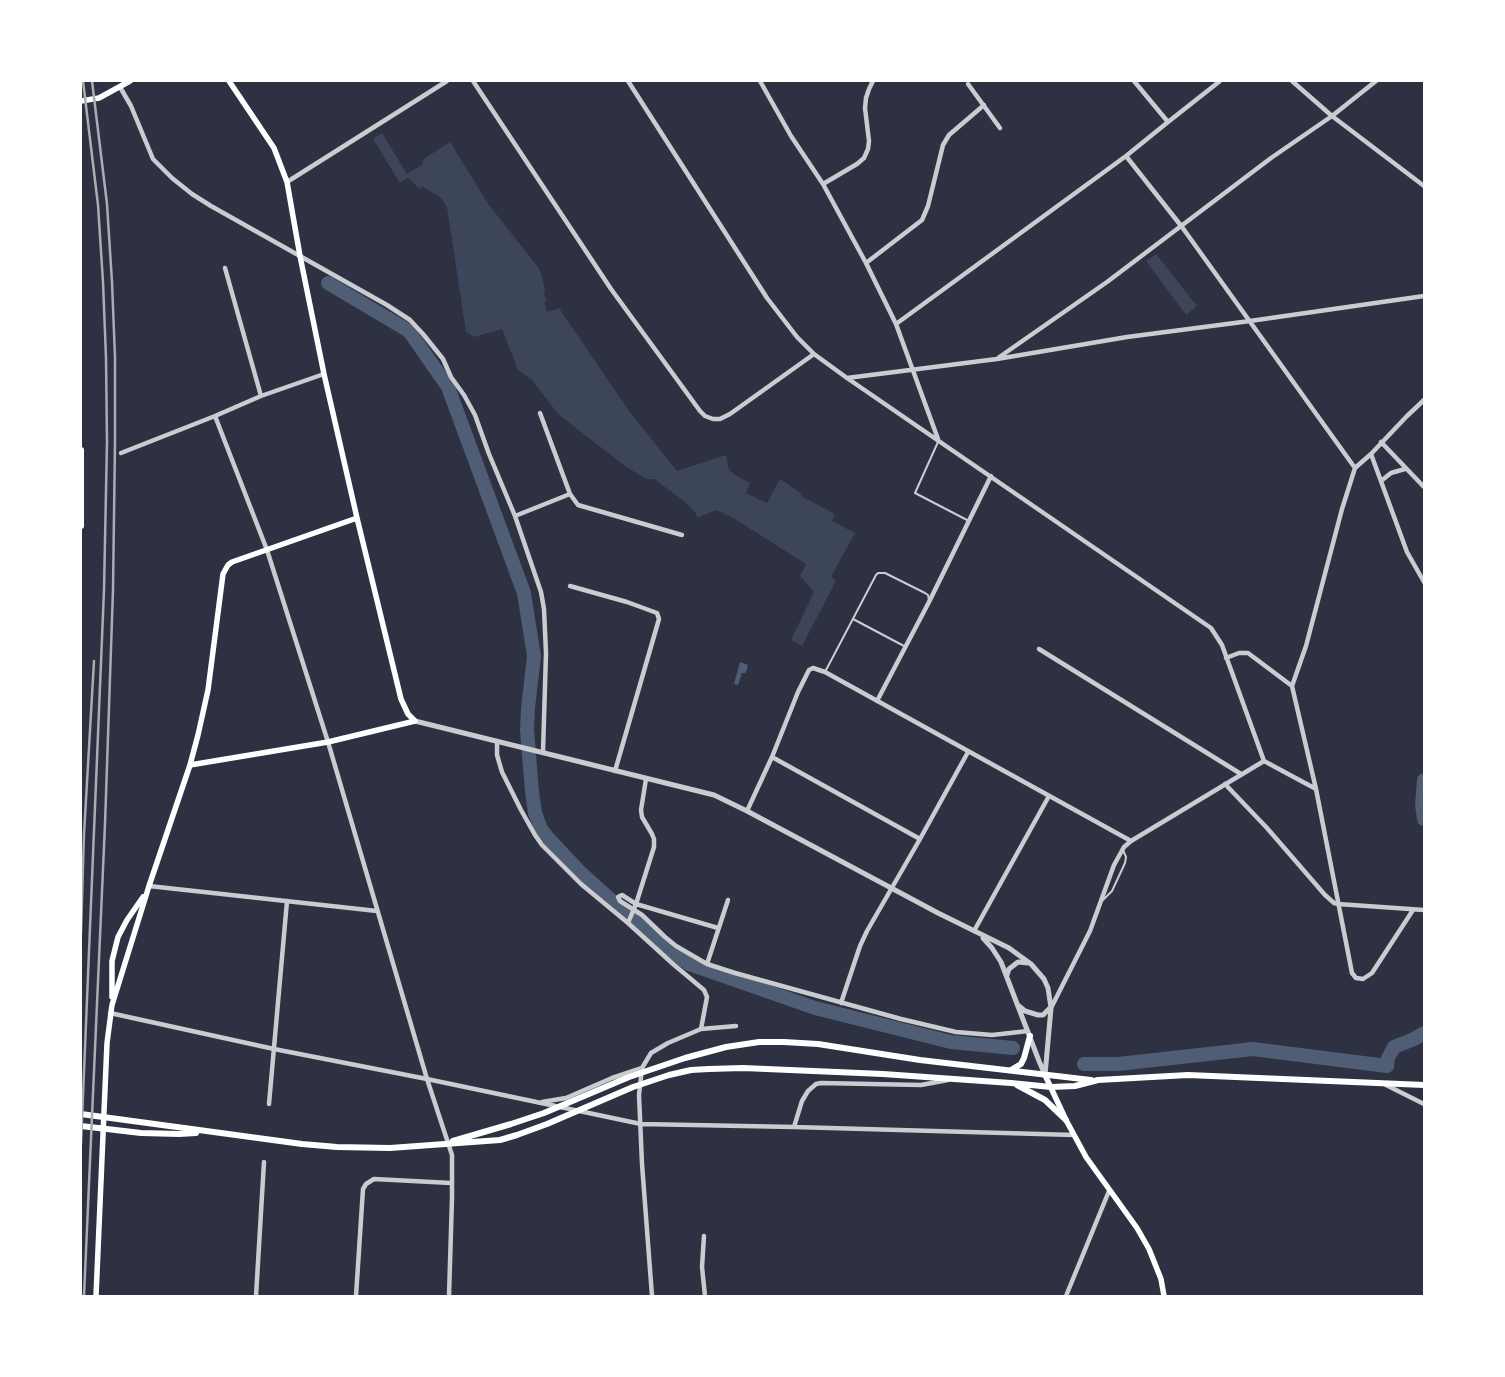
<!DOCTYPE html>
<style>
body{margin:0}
#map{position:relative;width:1505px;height:1377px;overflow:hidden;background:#2d3142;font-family:"Noto Sans",sans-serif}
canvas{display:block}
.frame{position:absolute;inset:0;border:82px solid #fff;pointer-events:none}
</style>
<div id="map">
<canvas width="1505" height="1377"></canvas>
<div class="frame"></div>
</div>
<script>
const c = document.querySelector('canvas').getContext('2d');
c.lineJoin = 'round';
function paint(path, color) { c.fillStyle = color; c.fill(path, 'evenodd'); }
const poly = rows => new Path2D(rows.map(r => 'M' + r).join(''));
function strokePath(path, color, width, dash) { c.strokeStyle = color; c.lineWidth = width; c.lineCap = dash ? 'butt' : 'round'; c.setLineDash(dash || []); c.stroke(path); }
paint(poly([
 [382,133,407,174,423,164,422,160,450,142,489,205,538,267,542,276,545,290,544,295,547,301,544,302,547,312,559,308,629,411,677,471,726,455,729,470,737,476,750,483,746,493,767,503,780,479,802,494,801,496,835,514,832,521,855,533,831,577,836,581,802,646,791,640,814,592,800,576,806,564,733,518,716,510,697,518,696,513,684,501,654,479,646,479,625,466,558,414,532,380,518,370,502,329,474,337,466,332,447,207,441,198,422,186,420,189,408,178,400,183,373,139],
 [1156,254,1197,306,1186,315,1146,261]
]), '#3c4559');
paint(poly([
 [740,662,748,665,746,672,745,673,742,673,738,685,734,684]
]), '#4f5d75');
strokePath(poly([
 [328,283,409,331,448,387,524,593,534,656,528,708,527,730,532,791,535,813,541,829,549,839,581,873,651,936,689,964,815,1008,951,1042,1013,1048],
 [1424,780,1422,805,1424,819],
 [1084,1064,1118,1064,1253,1049,1387,1066,1388,1058,1394,1047,1414,1039,1424,1033]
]), '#4f5d75', 14);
strokePath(poly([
 [938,442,915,493,967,520],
 [853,619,904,646],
 [825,672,876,575,878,573,885,573,925,593,928,595,929,600],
 [1103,900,1112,891,1125,863,1126,857,1123,850]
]), '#caccd0', 2);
strokePath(poly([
 [473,81,611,289,700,411,705,416,713,419,720,419,730,414,814,354],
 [628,81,767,298,797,337,814,354,847,378,1211,628,1222,645,1264,761,1316,789],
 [760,81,791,136,823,184,866,263,896,324,938,439],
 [1134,81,1168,122],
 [1292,81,1332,116,1424,186],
 [968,84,1000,128],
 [120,87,131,106,153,159,172,178,192,194,211,206,387,305,410,320,423,334,443,359,451,377,464,395,475,415,489,454,515,516,541,592,544,609,546,653,543,752],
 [1126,156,1182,227,1355,468],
 [287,182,447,81],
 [823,184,857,164,864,158,868,149,869,141,865,108,866,98,869,89,873,81],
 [866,263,922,220,928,206,943,145,949,135,984,105],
 [225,268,261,396],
 [896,324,1126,156,1168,122,1220,81],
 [998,358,1107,282,1271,158,1332,116,1376,81],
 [847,378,997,359,1127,337,1250,321,1424,296],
 [540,413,570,494,578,505,682,535],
 [215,416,267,550,328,742,427,1079,452,1155,452,1198,449,1296],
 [1381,442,1424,487],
 [121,453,215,416,261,396,324,374],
 [1371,454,1407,552,1424,582],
 [1381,481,1391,473,1405,469],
 [515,516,570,494],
 [570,586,627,602,657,613,659,619,615,771],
 [1039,649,1241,774],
 [1226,658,1239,653,1248,653,1292,686],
 [877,701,929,602,991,476],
 [497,741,497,755,502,772,521,810,535,835,542,845,581,884,628,923,673,964,704,990,707,997,701,1029],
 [772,757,920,839],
 [1225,784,1267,828,1325,895,1334,903,1338,904,1424,910],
 [747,811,772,757,798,692,809,670,813,668,825,672,1131,841],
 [149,886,377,911],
 [618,897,620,901,642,915,665,937,676,946,707,964,735,973,901,1019,956,1032,992,1035,1028,1031],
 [618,897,622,895,636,904,718,928],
 [1413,910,1372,973,1363,979,1356,978,1352,973,1316,789,1292,686,1306,646,1342,509,1355,468,1371,454,1407,416,1424,400],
 [628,923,636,904,654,847,654,839,652,834,642,817,641,810,646,779],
 [974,931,1049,796],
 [707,964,728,900],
 [841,1003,860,946,867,931,920,839,968,752],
 [1051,1008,1090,931,1114,865,1124,847,1131,841,1264,761],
 [110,1013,274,1049,427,1079,641,1124,794,1127,1074,1135],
 [1386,1085,1424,1104],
 [542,1102,566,1098,612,1078,642,1068],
 [269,1104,287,901],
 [794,1127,802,1101,808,1091,816,1084,821,1083,921,1085,948,1080],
 [704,1236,702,1267,705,1296],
 [256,1296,264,1162],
 [356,1296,363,1189,366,1184,374,1179,451,1183],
 [652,1296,642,1164,639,1095,642,1068,651,1053,668,1043,701,1029,736,1026],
 [1066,1296,1109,1191]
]), '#caccd0', 4.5);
strokePath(poly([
 [415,721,714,795,747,811,938,913,1009,948,1031,964,1044,979,1048,988,1051,1008,1045,1075],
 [983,938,992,948,1001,962,1039,1061,1045,1075],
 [1007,975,1009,969,1018,962,1028,963],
 [1019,1006,1025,1011,1038,1015,1043,1015,1050,1008]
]), '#caccd0', 5);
strokePath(poly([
 [229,81,274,148,287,182,300,256,324,374,357,518,401,699,408,714,415,721],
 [81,101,99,98,130,81],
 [190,765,328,742,415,721],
 [112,997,112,961,118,937,127,920,143,897],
 [1045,1075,1066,1120,1086,1157,1137,1228,1149,1249,1161,1279,1164,1296],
 [96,1296,107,1043,112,1005,149,886,190,765,198,735,208,690,223,574,228,565,232,562,357,518]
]), '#fff', 5.5);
strokePath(poly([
 [81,450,81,526],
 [1011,1070,1021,1064,1024,1058,1030,1036],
 [1017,1085,1045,1100,1066,1120],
 [81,1114,302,1144,337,1147,390,1148,500,1140,517,1135,547,1124,633,1087,669,1075,691,1070,709,1069,743,1068,883,1074,1011,1083,1051,1087,1075,1086,1098,1080,1188,1075,1424,1085],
 [81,1126,141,1133,179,1134,196,1133],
 [453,1141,511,1124,544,1113,629,1077,685,1058,726,1047,759,1042,784,1042,818,1044,920,1060,1091,1080]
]), '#fff', 6);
strokePath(poly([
 [81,933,84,834,94,661],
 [81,1144,104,590,107,442,106,358,103,282,98,205,83,81],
 [84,1296,105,824,113,590,115,442,115,357,112,282,107,204,92,81]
]), '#abadb3', 2.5);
</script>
